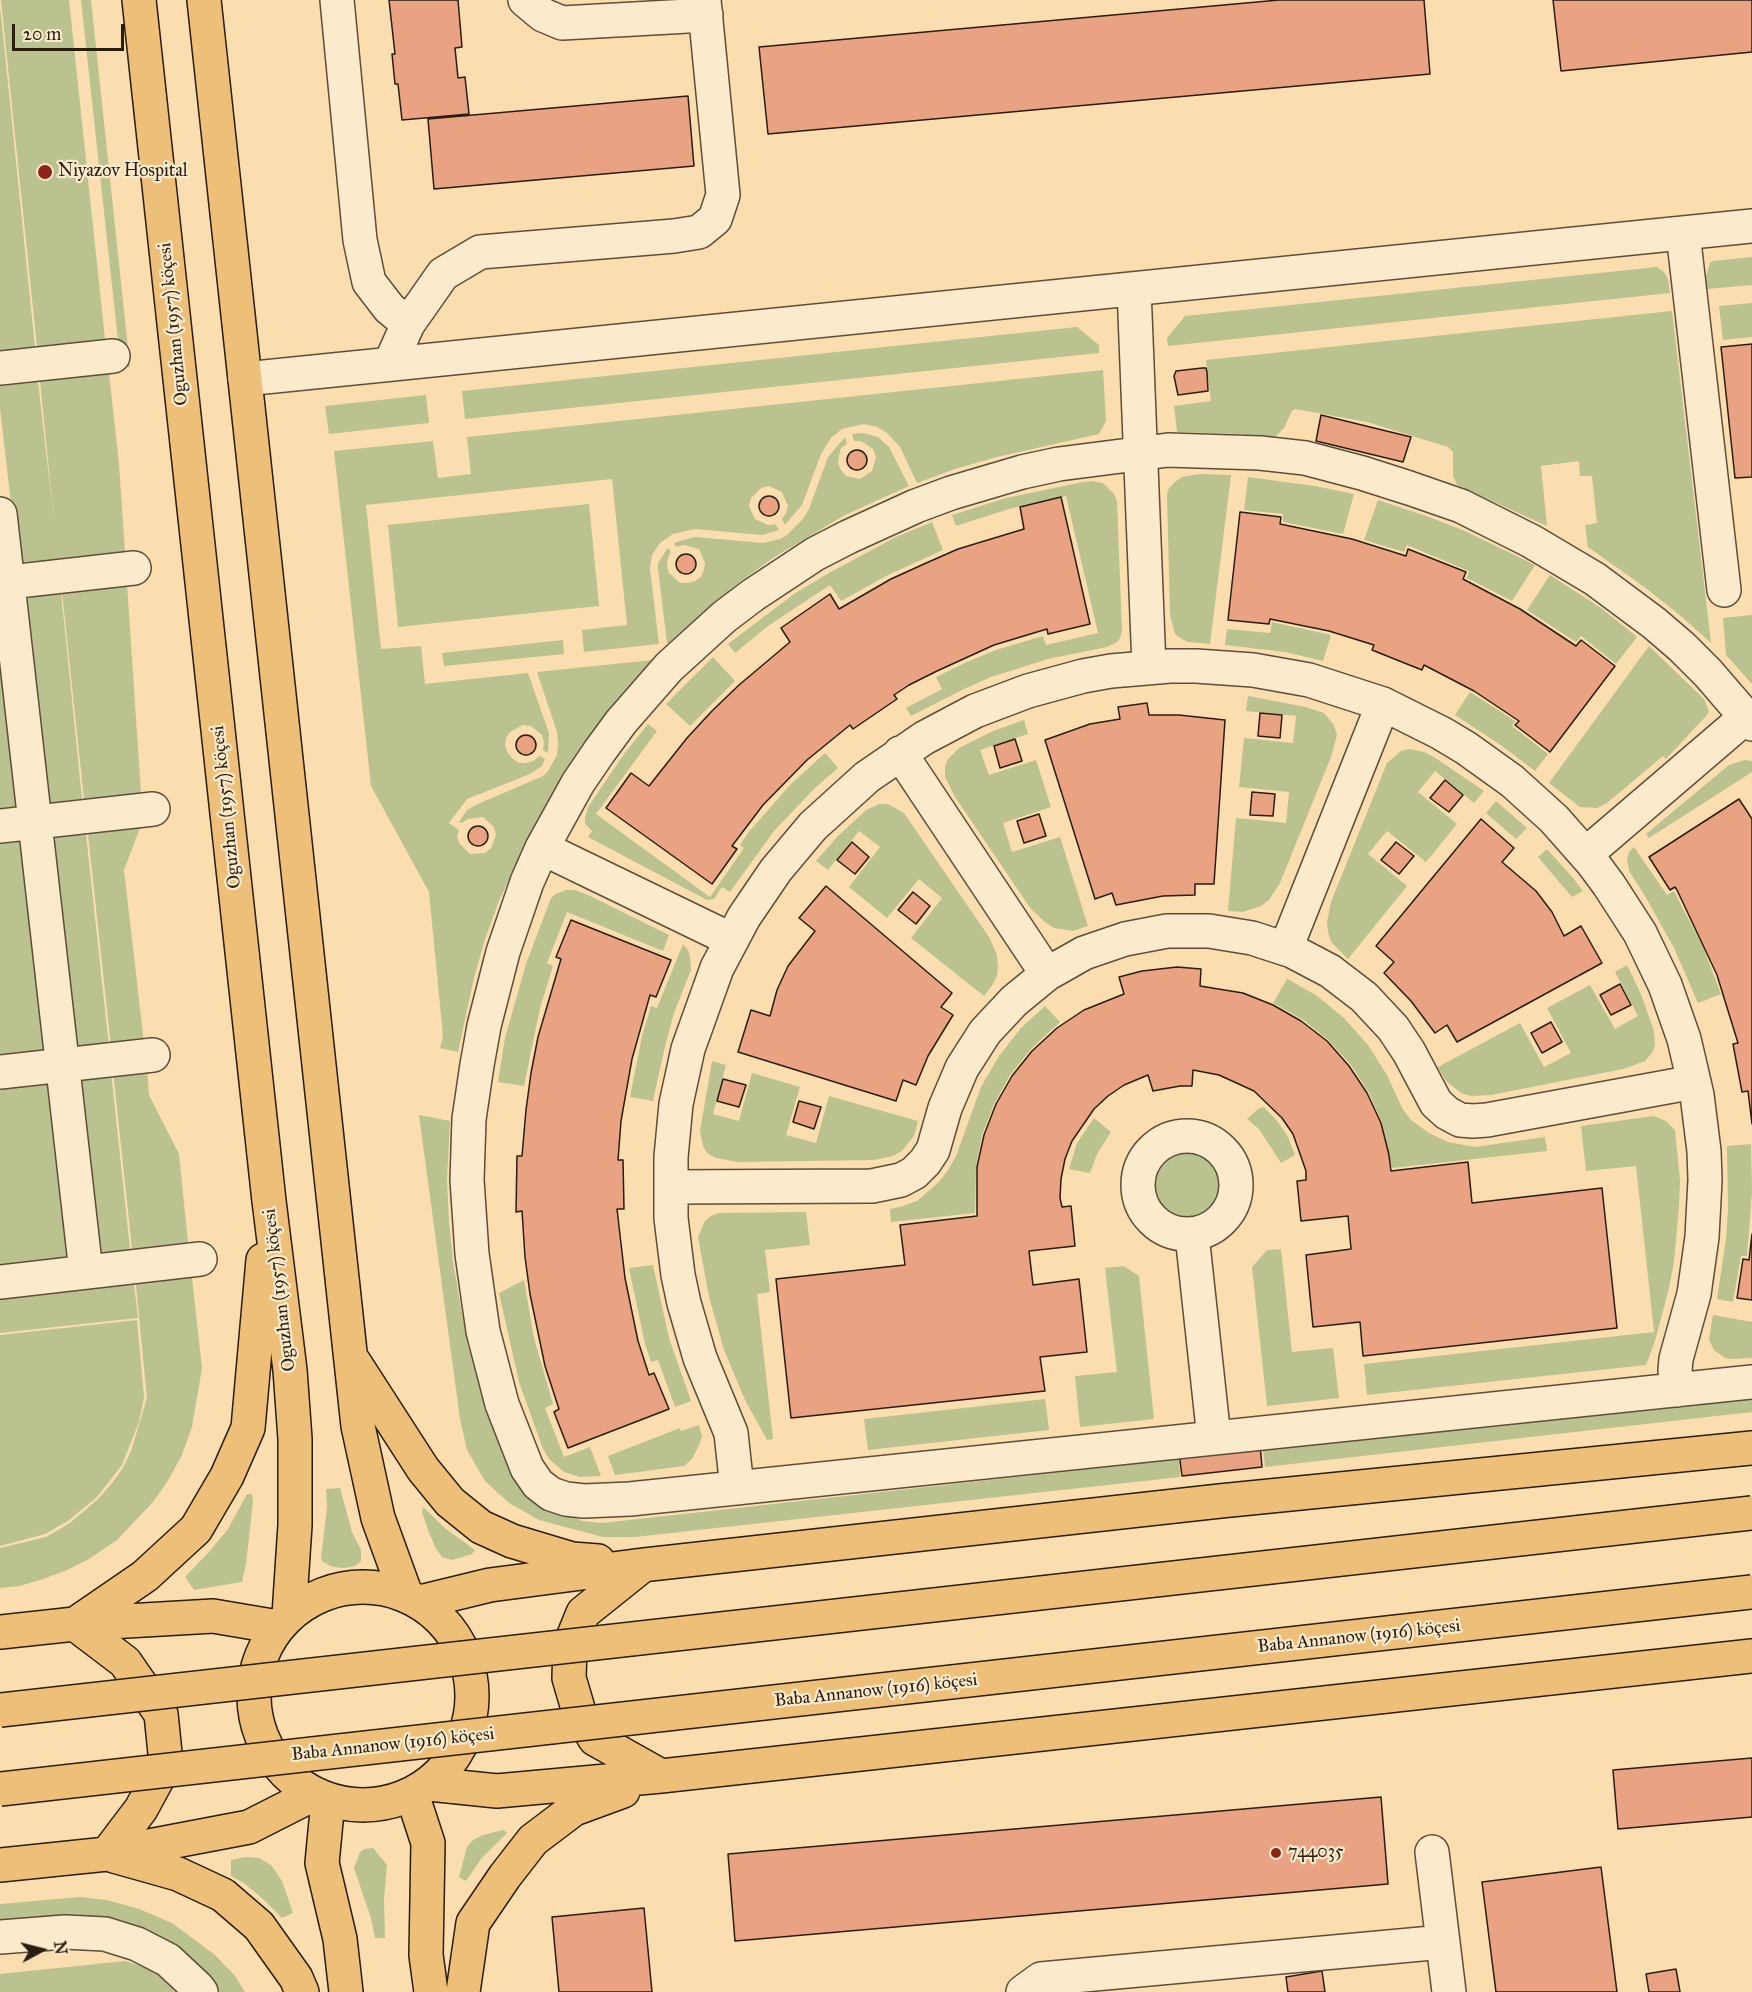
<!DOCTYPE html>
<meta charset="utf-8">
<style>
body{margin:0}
#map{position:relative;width:1752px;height:1992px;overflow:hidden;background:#fbdeb0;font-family:"IM FELL Great Primer",serif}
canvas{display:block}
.north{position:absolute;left:12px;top:1920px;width:60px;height:60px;-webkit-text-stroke:4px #fceacc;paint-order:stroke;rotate:83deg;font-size:16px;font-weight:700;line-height:24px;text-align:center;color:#291d10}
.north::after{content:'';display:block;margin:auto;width:21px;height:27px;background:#291d10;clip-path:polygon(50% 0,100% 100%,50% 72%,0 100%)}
.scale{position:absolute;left:12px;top:24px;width:112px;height:27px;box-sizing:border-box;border:3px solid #291d10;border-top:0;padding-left:8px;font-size:18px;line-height:21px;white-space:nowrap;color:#291d10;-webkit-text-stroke:4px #fceacc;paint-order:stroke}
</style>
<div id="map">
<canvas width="1752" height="1992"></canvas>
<div class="north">N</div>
<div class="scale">20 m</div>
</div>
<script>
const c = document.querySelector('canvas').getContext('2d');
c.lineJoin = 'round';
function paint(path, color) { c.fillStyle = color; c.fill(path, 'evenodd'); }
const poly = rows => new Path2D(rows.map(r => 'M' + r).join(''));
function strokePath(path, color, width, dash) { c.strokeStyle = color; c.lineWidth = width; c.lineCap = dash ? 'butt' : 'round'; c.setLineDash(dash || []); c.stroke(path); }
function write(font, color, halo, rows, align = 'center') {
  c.font = font + ' "IM FELL Great Primer",serif'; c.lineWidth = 4.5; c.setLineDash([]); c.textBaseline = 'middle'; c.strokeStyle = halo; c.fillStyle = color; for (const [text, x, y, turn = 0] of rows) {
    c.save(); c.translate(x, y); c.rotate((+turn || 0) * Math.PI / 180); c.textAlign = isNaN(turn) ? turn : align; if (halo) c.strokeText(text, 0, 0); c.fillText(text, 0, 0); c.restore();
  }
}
paint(poly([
 [1,0,69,0,105,339,37,347],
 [81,0,91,0,130,367,121,368],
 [0,6,35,347,0,351],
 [1752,257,1752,285,1707,289,1706,276,1710,263,1713,261],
 [1657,267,1664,272,1668,279,1670,293,1168,346,1167,338,1185,316],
 [1752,303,1752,337,1723,340,1719,306],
 [1672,311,1711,643,1682,617,1647,589,1588,547,1585,525,1597,523,1592,476,1580,476,1579,461,1541,466,1547,526,1457,485,1453,476,1453,452,1448,447,1367,422,1295,409,1292,411,1284,428,1274,438,1239,434,1177,432,1174,406,1211,401,1206,360],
 [1077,327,1099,345,1099,353,465,419,462,391],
 [1103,370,1106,421,1099,434,997,457,958,468,917,483,900,447,887,433,877,427,864,424,842,429,831,438,821,454,802,505,785,525,782,519,786,513,788,506,782,492,769,486,761,488,751,498,749,506,755,519,768,525,775,524,779,530,776,531,762,535,695,529,673,534,660,543,652,555,650,569,659,644,584,652,582,630,627,625,612,479,366,505,381,649,421,646,425,684,528,673,549,733,548,753,543,750,544,742,542,735,531,726,523,725,510,732,506,738,505,746,508,753,513,759,519,763,526,763,534,761,539,756,545,759,542,766,530,774,467,799,449,823,459,830,457,837,460,844,470,854,485,853,491,848,496,835,494,827,483,817,468,819,462,823,459,822,467,810,478,804,543,776,548,771,557,755,558,743,557,732,537,672,653,660,598,724,575,757,533,827,499,901,485,939,474,978,458,1052,440,1048,443,1036,429,892,371,786,334,451,433,441,438,478,471,474,467,437],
 [109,373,119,464,125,553,18,565,0,408,0,386,38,382,54,521,40,381],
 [426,395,429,423,329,434,325,406],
 [863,433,878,437,889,447,909,486,845,515,776,556,742,580,711,606,671,643,667,643,658,569,658,563,667,549,668,548,671,552,668,558,667,566,669,573,680,583,688,583,695,581,701,577,704,570,705,563,699,549,684,545,677,547,674,544,676,542,695,537,763,543,780,539,787,535,802,520,809,509,828,457,845,437,847,444,841,448,839,456,838,463,841,470,846,476,860,479,872,471,876,457,873,449,861,441,854,441,852,434],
 [1199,474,1231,475,1210,644,1188,642,1182,639,1175,634,1170,615,1167,495,1169,488,1175,482,1182,477],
 [1248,477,1315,486,1354,494,1343,534,1283,522,1283,514,1244,510],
 [1083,482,1092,481,1103,483,1114,494,1117,501,1122,631,1120,638,1117,642,1107,647,1048,659,991,677,964,689,911,716,906,708,942,689,936,677,967,662,996,650,1043,636,1046,645,1098,633,1066,496,1009,509,956,526,952,515,1006,498],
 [1378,500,1429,517,1465,531,1535,565,1512,601,1467,578,1469,571,1407,545,1404,552,1364,540],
 [589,504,599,606,398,627,388,525],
 [932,522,943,550,888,575,841,601,830,585,768,626,735,653,728,644,794,594,827,574,896,537],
 [1550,575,1601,608,1637,637,1616,664,1581,636,1576,642,1527,610],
 [127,584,141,793,84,799,62,592],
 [61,592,82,799,45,804,21,596],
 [1752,615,1752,684,1726,655,1723,618],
 [0,618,21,807,0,809],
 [1272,622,1331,635,1323,661,1285,652,1225,645,1227,629,1270,633],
 [563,640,564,654,444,666,442,653],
 [1649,646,1704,699,1709,711,1707,715,1666,759,1663,756,1607,803,1597,808,1580,807,1549,783],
 [713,657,735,681,690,726,666,704],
 [1470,692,1515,721,1512,726,1548,754,1535,771,1502,746,1455,715],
 [1248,696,1306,707,1324,713,1334,725,1337,735,1331,757,1280,883,1269,900,1261,906,1243,912,1228,911,1236,818,1286,823,1289,792,1239,787,1244,738,1293,743,1296,716,1246,711],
 [1024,720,1028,734,980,750,989,775,1036,760,1051,807,1003,823,1012,852,1060,837,1088,926,1073,931,1054,928,1046,923,1031,909,955,797,945,777,945,766,948,759,959,748,993,731],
 [648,724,657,731,596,814,710,897,744,848,740,845,748,833,789,786,825,753,838,768,815,788,774,831,730,892,722,887,714,899,707,900,588,837,592,831,585,824,585,818,588,807,624,754],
 [1409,749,1424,752,1434,757,1484,791,1474,803,1435,771,1418,792,1457,824,1426,862,1387,831,1368,854,1407,886,1348,959,1331,942,1328,932,1327,922,1331,902,1387,763,1401,751],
 [1745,760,1752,761,1752,772,1649,838,1646,834,1729,765],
 [1496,801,1527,828,1516,839,1486,813],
 [879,804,888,804,904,813,989,937,997,955,998,966,997,976,993,984,984,996,911,938,942,898,919,879,887,918,849,887,880,847,859,831,828,870,816,861,838,836,866,810],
 [140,828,124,870,144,1043,111,1047,88,834],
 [86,834,109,1047,73,1051,49,838],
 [25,841,49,1054,0,1060,0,844],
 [1634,847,1667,895,1674,891,1703,947,1721,994,1698,1003,1674,948,1645,896,1629,871,1627,859,1629,852],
 [1547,849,1573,878,1583,891,1572,897,1538,857],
 [566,890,575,890,588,895,669,935,663,951,567,912,547,963,553,966,540,1008,524,1086,498,1082,505,1038,526,964,551,898,556,894],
 [683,944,688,950,690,956,691,970,674,1013,666,1042,653,1101,630,1097,642,1036,651,1006,657,1008],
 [1627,965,1641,994,1654,1031,1655,1045,1652,1053,1645,1061,1623,1069,1491,1095,1471,1096,1461,1093,1446,1081,1438,1067,1520,1023,1544,1067,1571,1053,1547,1008,1590,985,1615,1029,1638,1016,1615,972],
 [1287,979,1316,995,1344,1018,1368,1045,1387,1075,1402,1108,1411,1120,1429,1133,1448,1142,1475,1147,1545,1137,1547,1151,1392,1168,1382,1123,1369,1093,1351,1065,1328,1040,1302,1019,1273,1003],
 [1045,1006,1060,1022,1031,1049,1010,1075,994,1104,982,1135,976,1167,975,1213,891,1222,890,1209,903,1206,917,1201,939,1182,948,1170,956,1156,981,1087,999,1056,1021,1028],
 [712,1061,726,1065,713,1114,739,1121,752,1073,800,1087,786,1135,816,1143,829,1096,918,1121,914,1136,902,1151,893,1156,874,1160,738,1162,716,1158,707,1153,703,1146,700,1131],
 [147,1068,149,1095,179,1154,189,1252,133,1258,113,1071],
 [111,1072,131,1258,97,1262,76,1076],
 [52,1078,73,1264,0,1273,0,1084],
 [1264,1107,1278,1122,1288,1137,1295,1155,1281,1163,1259,1129,1247,1119,1258,1109],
 [419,1115,450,1121,447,1180,449,1221,453,1262,467,1342,490,1420,505,1458,517,1483,530,1498,582,1521,602,1523,1179,1459,1180,1477,635,1537,603,1537,539,1520,509,1503,485,1481,467,1450,460,1419],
 [1654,1116,1666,1121,1675,1130,1680,1180,1679,1207,1674,1262,1669,1288,1655,1341,1646,1365,1367,1395,1364,1364,1654,1332,1636,1166,1586,1171,1581,1126],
 [1094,1118,1111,1132,1097,1154,1090,1173,1069,1169,1077,1143],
 [1751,1144,1752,1192,1747,1256,1741,1256,1733,1302,1717,1299,1726,1239,1728,1210,1727,1146],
 '1153 1185a34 34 0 1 1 68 0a34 34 0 1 1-68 0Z',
 [806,1212,810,1245,765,1250,770,1292,757,1294,773,1439,767,1440,745,1400,724,1350,709,1297,698,1237,705,1221,711,1216,719,1213],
 [1281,1249,1292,1352,1333,1348,1339,1398,1267,1406,1252,1267,1267,1250],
 [653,1265,669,1338,691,1401,675,1407,658,1360,651,1362,645,1344,629,1268],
 [1124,1266,1139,1276,1154,1419,1080,1427,1075,1376,1117,1372,1105,1268],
 [191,1269,202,1368,192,1427,181,1457,167,1482,153,1502,117,1540,89,1559,67,1570,43,1579,20,1586,0,1588,0,1548,46,1537,70,1523,98,1499,113,1482,124,1466,131,1451,147,1398,135,1275],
 [133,1276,138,1318,0,1333,0,1291],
 [524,1280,534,1338,553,1404,545,1408,564,1457,590,1447,601,1476,580,1477,564,1472,550,1460,543,1449,519,1382,499,1293],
 [1713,1315,1752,1322,1752,1358,1731,1359,1725,1358,1714,1350,1709,1340],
 [137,1320,144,1397,139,1422,122,1465,97,1497,68,1521,45,1534,0,1546,0,1335],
 [1752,1395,1752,1412,1265,1467,1263,1449],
 [1045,1399,1049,1430,868,1450,864,1419],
 [699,1425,702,1436,700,1443,692,1459,684,1466,615,1475,608,1456,680,1428,681,1431],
 [340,1488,352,1532,361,1550,361,1561,355,1566,345,1568,333,1567,323,1562,321,1558,327,1507,326,1489],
 [247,1494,252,1494,253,1502,246,1564,242,1582,194,1590,185,1577,209,1552,228,1529],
 [423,1507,446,1529,475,1550,472,1554,452,1560,442,1557,436,1549,428,1530,422,1512],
 [504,1830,507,1833,481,1859,466,1881,459,1877,467,1847,473,1840,483,1835],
 [373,1848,387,1865,384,1899,385,1938,375,1938,371,1918,354,1868,360,1852,364,1849],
 [245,1857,259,1858,271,1865,282,1881,293,1913,282,1918,264,1900,244,1883,231,1876,231,1860],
 [80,1897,107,1900,139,1909,172,1923,215,1955,235,1976,245,1992,216,1992,202,1973,0,1923,0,1904],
 [125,1961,154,1970,182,1992,0,1992,0,1974]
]), '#bac28f');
const building = poly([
 [389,0,458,0,462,47,455,48,458,78,465,77,469,114,402,120,398,84,395,84,392,54,395,54,389,0],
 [1279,0,1424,0,1430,74,768,134,759,47,1279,0],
 [1553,0,1752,0,1752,52,1561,71,1553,0],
 [688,96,694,166,434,189,428,119,688,96],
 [1752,344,1752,477,1735,478,1721,347,1752,344],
 [1202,368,1206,368,1207,372,1208,391,1178,395,1174,376,1176,371,1202,368],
 [1321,415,1411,437,1403,462,1316,441,1321,415],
 '847 460a10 10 0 1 1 20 0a10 10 0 1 1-20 0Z',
 '759 506a10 10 0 1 1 20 0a10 10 0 1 1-20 0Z',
 [1061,497,1090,624,1048,634,1047,629,994,645,937,671,909,685,894,695,897,699,853,729,850,725,807,760,763,805,732,846,737,849,712,884,606,808,631,773,649,786,687,738,712,711,739,685,790,642,781,628,830,594,839,609,891,579,924,564,958,549,1024,529,1020,507,1061,497],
 [1240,512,1281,517,1280,524,1352,539,1406,556,1408,549,1466,572,1463,579,1520,609,1576,646,1581,640,1615,666,1550,752,1515,725,1519,721,1474,691,1424,665,1422,670,1372,650,1374,645,1329,631,1270,619,1269,624,1228,620,1240,512],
 '676 564a10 10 0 1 1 20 0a10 10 0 1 1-20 0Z',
 [1147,703,1149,715,1179,715,1225,720,1214,884,1195,884,1195,895,1163,896,1116,905,1112,893,1095,899,1045,740,1090,724,1120,719,1118,707,1147,703],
 [1260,713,1282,715,1280,738,1258,736,1260,713],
 '516 745a10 10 0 1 1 20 0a10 10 0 1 1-20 0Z',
 [1015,739,1022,761,1000,768,994,746,1015,739],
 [1445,780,1463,795,1449,812,1430,798,1445,780],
 [1252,792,1275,794,1273,816,1250,815,1252,792],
 [1739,799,1752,819,1752,1124,1748,1091,1742,1092,1733,1044,1738,1043,1717,975,1677,890,1675,887,1670,890,1649,857,1739,799],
 [1039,814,1046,836,1024,843,1017,821,1039,814],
 [1481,819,1514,848,1502,862,1536,891,1552,912,1564,936,1581,926,1602,963,1457,1042,1447,1025,1435,1033,1411,1001,1384,973,1394,962,1376,946,1481,819],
 '468 836a10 10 0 1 1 20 0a10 10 0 1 1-20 0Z',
 [852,842,869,857,855,874,837,860,852,842],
 [1396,842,1414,856,1399,874,1381,860,1396,842],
 [826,886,952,993,941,1007,953,1015,928,1056,916,1085,903,1080,896,1101,738,1052,751,1010,770,1016,777,990,788,966,815,931,799,918,826,886],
 [913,892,930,906,916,924,898,910,913,892],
 [571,920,671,960,656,997,650,995,632,1059,621,1121,618,1160,623,1160,624,1209,617,1209,625,1278,638,1341,649,1375,654,1373,669,1409,568,1448,554,1412,559,1409,545,1366,530,1294,525,1257,522,1211,516,1212,517,1156,522,1156,526,1110,531,1073,538,1037,561,959,556,957,571,920],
 [1177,967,1201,969,1200,986,1243,993,1273,1005,1301,1021,1327,1041,1349,1066,1367,1093,1381,1123,1389,1155,1391,1171,1468,1162,1472,1203,1602,1188,1617,1328,1363,1356,1360,1322,1313,1327,1306,1255,1351,1249,1348,1216,1301,1221,1297,1181,1306,1180,1306,1171,1293,1134,1282,1118,1254,1091,1219,1075,1193,1070,1192,1086,1180,1086,1153,1091,1148,1075,1124,1085,1108,1096,1094,1109,1072,1141,1065,1159,1061,1179,1060,1198,1062,1207,1071,1206,1075,1246,1029,1251,1033,1285,1079,1279,1087,1352,1040,1357,1045,1391,791,1418,776,1279,905,1265,900,1225,977,1216,977,1167,984,1135,996,1104,1012,1076,1032,1051,1057,1028,1084,1010,1124,994,1119,977,1142,971,1177,967],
 [1620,984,1631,1005,1611,1015,1600,995,1620,984],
 [1551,1022,1562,1042,1542,1053,1531,1033,1551,1022],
 [723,1079,746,1085,739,1107,717,1101,723,1079],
 [799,1101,821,1107,814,1129,793,1122,799,1101],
 [1752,1234,1752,1300,1737,1298,1743,1259,1749,1260,1752,1234],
 [1260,1444,1262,1467,1182,1476,1179,1453,1260,1444],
 [1752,1758,1752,1817,1618,1829,1613,1770,1752,1758],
 [1381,1797,1388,1884,735,1941,728,1854,1381,1797],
 [1601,1867,1617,1992,1496,1992,1482,1882,1601,1867],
 [644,1908,652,1992,559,1992,552,1917,644,1908],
 [1676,1969,1680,1992,1649,1992,1646,1974,1676,1969],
 [1322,1971,1325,1992,1288,1992,1286,1977,1322,1971]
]);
paint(building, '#e9a382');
strokePath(building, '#291d10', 1.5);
const minor = poly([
 [337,0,360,240,369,282,389,308,408,324],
 [525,0,543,15,562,23,706,15],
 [1683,233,1724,590],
 [1134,289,1149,667],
 [390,364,408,324,443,274,480,252,674,236,699,232,715,219,723,195,704,0],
 [0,368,113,356],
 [245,379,1752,226],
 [0,514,86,1272],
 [0,583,134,568],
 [1752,724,1708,673,1682,647,1654,623,1595,579,1531,541,1461,506,1409,488,1362,473,1305,458,1260,453,1168,450,1059,464,1022,472,951,493,916,506,848,537,815,554,753,595,724,617,669,667,621,722,599,752,578,783,542,848,527,882,503,952,484,1026,477,1065,469,1119,467,1180,472,1254,483,1331,502,1404,527,1468,538,1484,551,1494,566,1499,584,1501,630,1499,1752,1382],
 [900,753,1047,974],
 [0,826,153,809],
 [542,848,732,940],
 [1586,854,1746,717],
 [1286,948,1383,704],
 [0,1072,153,1055],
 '1138 1185a49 49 0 1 1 98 0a49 49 0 1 1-98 0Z',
 [671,1187,872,1186,901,1180,914,1173,925,1162,933,1150,945,1108,962,1068,985,1032,1014,1001,1047,974,1084,953,1125,939,1167,931,1209,931,1252,938,1292,951,1330,971,1364,997,1393,1028,1409,1052,1436,1103,1447,1113,1460,1120,1473,1121,1487,1120,1694,1082],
 [1192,1235,1214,1438],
 [0,1282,200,1259],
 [737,1488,731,1433,700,1358,684,1303,678,1275,671,1218,671,1157,676,1104,688,1049,717,968,744,917,776,870,813,826,867,777,924,738,975,711,1028,691,1083,676,1111,671,1170,666,1196,666,1253,670,1309,680,1383,704,1441,733,1466,748,1512,781,1554,819,1592,862,1609,885,1640,933,1665,985,1684,1039,1697,1095,1704,1151,1705,1180,1702,1237,1694,1294,1676,1359,1675,1370,1677,1390],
 [1432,1852,1449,1992],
 [0,1937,65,1932,105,1934,137,1944,168,1960,197,1987,201,1992],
 [1023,1992,1041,1979,1443,1942]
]);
const major = poly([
 [139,0,269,1201,290,1370,295,1439,295,1525,289,1615],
 [204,0,358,1426,378,1518,406,1595],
 [354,1362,423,1469,450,1502,481,1527,512,1541,572,1559,598,1561],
 [643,1565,583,1613,570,1645,569,1678,579,1712,595,1739,661,1776],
 '254 1696a109 109 0 1 1 218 0a109 109 0 1 1-218 0Z',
 [420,1602,490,1585,643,1565,1220,1501,1752,1448],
 [75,1624,145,1576,196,1529,227,1476,248,1428,263,1260],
 [75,1624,125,1662,161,1714,166,1763,141,1809,107,1854],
 [0,1632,75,1624,213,1616,278,1627],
 [429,1784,497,1791,661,1776,1752,1656],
 [412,1794,428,1843,426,1955,431,1992],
 [328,1801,322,1863,340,1939,346,1992],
 [114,1856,178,1874,223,1895,259,1926,296,1978,302,1992],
 [0,1865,107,1854,249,1827,314,1794],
 [463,1992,473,1923,505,1876,533,1840,574,1809,623,1791]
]);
strokePath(minor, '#5e4d38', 36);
strokePath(major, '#291d10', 36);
strokePath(minor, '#fceacc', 33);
strokePath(major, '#eebf78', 33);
const majorBridge = poly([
 [0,1710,1752,1513],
 [0,1789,1752,1592]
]);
strokePath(majorBridge, '#291d10', 36, []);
strokePath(majorBridge, '#eebf78', 33);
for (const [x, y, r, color] of [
 [45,172,8,"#8f2418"],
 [1276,1853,6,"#8f2418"]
]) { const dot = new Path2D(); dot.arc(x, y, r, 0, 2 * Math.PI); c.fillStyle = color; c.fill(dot); strokePath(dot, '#fceacc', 2); }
write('18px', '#291d10', '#fceacc', [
 ["Niyazov Hospital",58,172],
 ["744035",1288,1853]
], 'left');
write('18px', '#291d10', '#fceacc', [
 ["Oguzhan (1957) köçesi",174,324,-96],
 ["Oguzhan (1957) köçesi",227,807,-96],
 ["Oguzhan (1957) köçesi",280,1290,-97],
 ["Baba Annanow (1916) köçesi",1359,1637,-6],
 ["Baba Annanow (1916) köçesi",876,1691,-6],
 ["Baba Annanow (1916) köçesi",393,1745,-6]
]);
</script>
